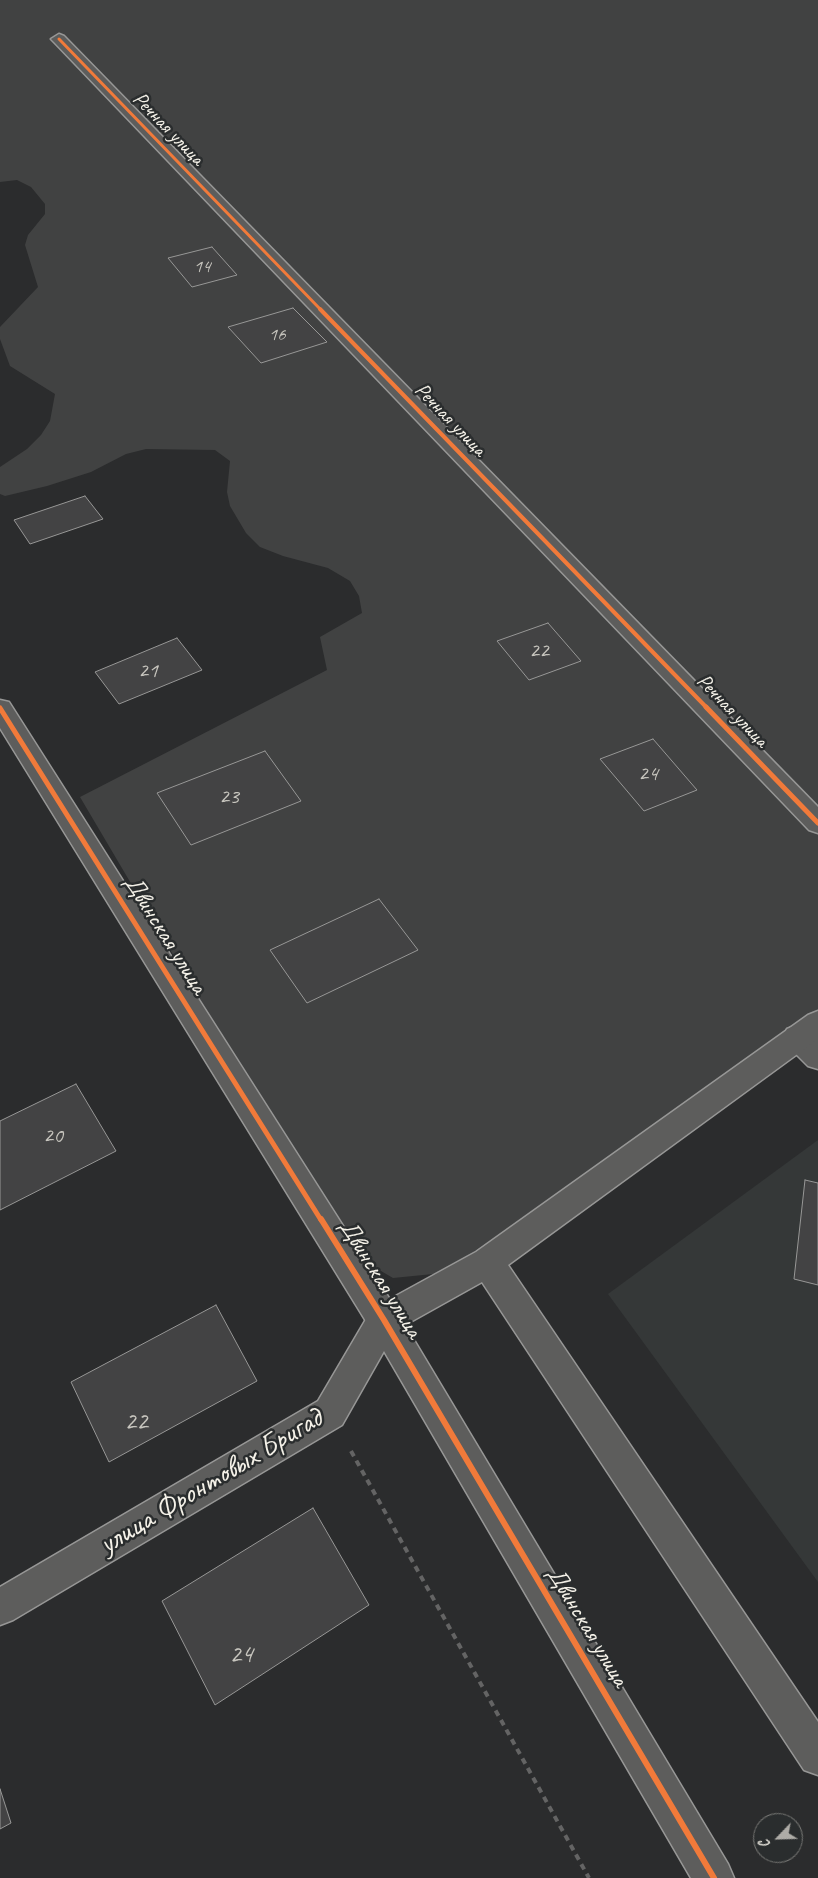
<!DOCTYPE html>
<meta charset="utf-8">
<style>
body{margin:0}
#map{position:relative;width:818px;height:1878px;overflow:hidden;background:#2b2c2d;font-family:Caveat,sans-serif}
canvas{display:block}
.north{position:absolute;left:753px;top:1813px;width:50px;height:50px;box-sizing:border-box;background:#2a2d2e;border:1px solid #7b7b78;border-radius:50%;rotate:246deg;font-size:14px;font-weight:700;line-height:20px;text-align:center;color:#f4f1e8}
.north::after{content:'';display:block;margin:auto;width:18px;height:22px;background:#aeaca7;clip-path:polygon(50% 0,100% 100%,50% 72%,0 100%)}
</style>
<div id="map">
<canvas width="818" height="1878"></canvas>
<div class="north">С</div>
</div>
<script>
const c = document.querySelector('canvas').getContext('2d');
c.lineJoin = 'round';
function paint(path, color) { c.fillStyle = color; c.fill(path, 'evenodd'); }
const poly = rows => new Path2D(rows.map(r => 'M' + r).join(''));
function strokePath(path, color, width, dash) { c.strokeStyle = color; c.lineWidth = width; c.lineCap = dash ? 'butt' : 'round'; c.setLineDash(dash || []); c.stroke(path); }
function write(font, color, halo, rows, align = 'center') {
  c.font = font + ' Caveat,sans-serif'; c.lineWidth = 5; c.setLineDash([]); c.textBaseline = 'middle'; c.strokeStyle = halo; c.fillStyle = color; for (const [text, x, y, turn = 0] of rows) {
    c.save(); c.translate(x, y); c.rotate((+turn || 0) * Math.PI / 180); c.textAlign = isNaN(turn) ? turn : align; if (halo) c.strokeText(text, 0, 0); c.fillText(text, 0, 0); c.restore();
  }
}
paint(poly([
 [818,1140,818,1582,608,1294]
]), '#353838');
paint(poly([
 [0,0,818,0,818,1011,443,1273,393,1278,362,1260,316,1197,80,797,327,670,320,637,362,613,359,596,350,581,328,568,283,556,260,547,246,533,230,506,227,492,230,461,215,450,146,449,126,454,91,472,47,486,5,496,0,494,0,467,27,449,41,435,50,421,55,394,10,366,0,339,0,327,38,287,25,245,28,235,45,214,45,204,31,187,17,180,0,182]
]), '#414242');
const building = poly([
 [212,247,237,275,192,287,168,258,212,247],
 [293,308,327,342,261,363,228,327,293,308],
 [85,496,103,519,30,544,14,520,85,496],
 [548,623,581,661,529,680,497,641,548,623],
 [177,638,202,670,119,704,95,672,177,638],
 [653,739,697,790,644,811,600,759,653,739],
 [265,751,301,801,191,845,157,793,265,751],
 [379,899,418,950,307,1003,270,950,379,899],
 [76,1084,116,1151,0,1210,0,1121,76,1084],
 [805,1180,818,1183,818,1285,794,1279,805,1180],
 [216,1305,257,1381,109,1462,71,1382,216,1305],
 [313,1508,369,1605,215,1705,162,1601,313,1508],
 [0,1789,11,1823,0,1829,0,1789]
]);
paint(building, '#434344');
strokePath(building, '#979796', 1);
const lane = poly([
 [797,1025,807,1029,818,1039,818,1069,808,1066,787,1045,783,1037,787,1029,797,1025]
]);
const street = poly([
 [59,34,64,36,818,807,818,833,809,830,54,42,51,39,59,34],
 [0,700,9,702,396,1309,400,1320,396,1331,384,1335,372,1331,0,728,0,700]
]);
const secondary = poly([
 [818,1011,818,1039,508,1265,818,1722,818,1775,804,1770,482,1282,405,1325,728,1864,734,1878,691,1878,384,1351,342,1425,13,1620,0,1625,0,1587,318,1401,372,1309,476,1252,808,1015,818,1011]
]);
strokePath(lane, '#979796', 3);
strokePath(street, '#979796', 3);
strokePath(secondary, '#979796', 3);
strokePath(poly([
 [351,1451,589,1878]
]), '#646464', 4, [6, 5]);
paint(lane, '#5d5d5c');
paint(street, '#5d5d5c');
paint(secondary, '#5d5d5c');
strokePath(poly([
 [59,39,321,310]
]), '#f17a3a', 3);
strokePath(poly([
 [320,309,707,708]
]), '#f17a3a', 4);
strokePath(poly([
 [706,707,818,823],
 [0,708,321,1220]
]), '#f17a3a', 5);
strokePath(poly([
 [321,1219,384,1320,714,1878]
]), '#f17a3a', 6);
write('19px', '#c8c6bf', null, [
 ["14",202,267],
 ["16",277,335]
]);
write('21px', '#f4f1e8', '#2a2d2e', [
 ["Речная улица",168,129,46],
 ["Речная улица",450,420,46],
 ["Речная улица",732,711,46]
]);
write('22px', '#c8c6bf', null, [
 ["22",539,651],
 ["21",148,671],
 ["24",648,774],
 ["23",229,797],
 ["20",53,1136]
]);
write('25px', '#f4f1e8', '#2a2d2e', [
 ["Двинская улица",165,935,58],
 ["Двинская улица",380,1279,58],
 ["Двинская улица",587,1627,59]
]);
write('26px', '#c8c6bf', null, [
 ["22",136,1422],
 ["24",241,1655]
]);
write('30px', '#f4f1e8', '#2a2d2e', [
 ["улица Фронтовых Бригад",211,1482,-31]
]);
</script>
